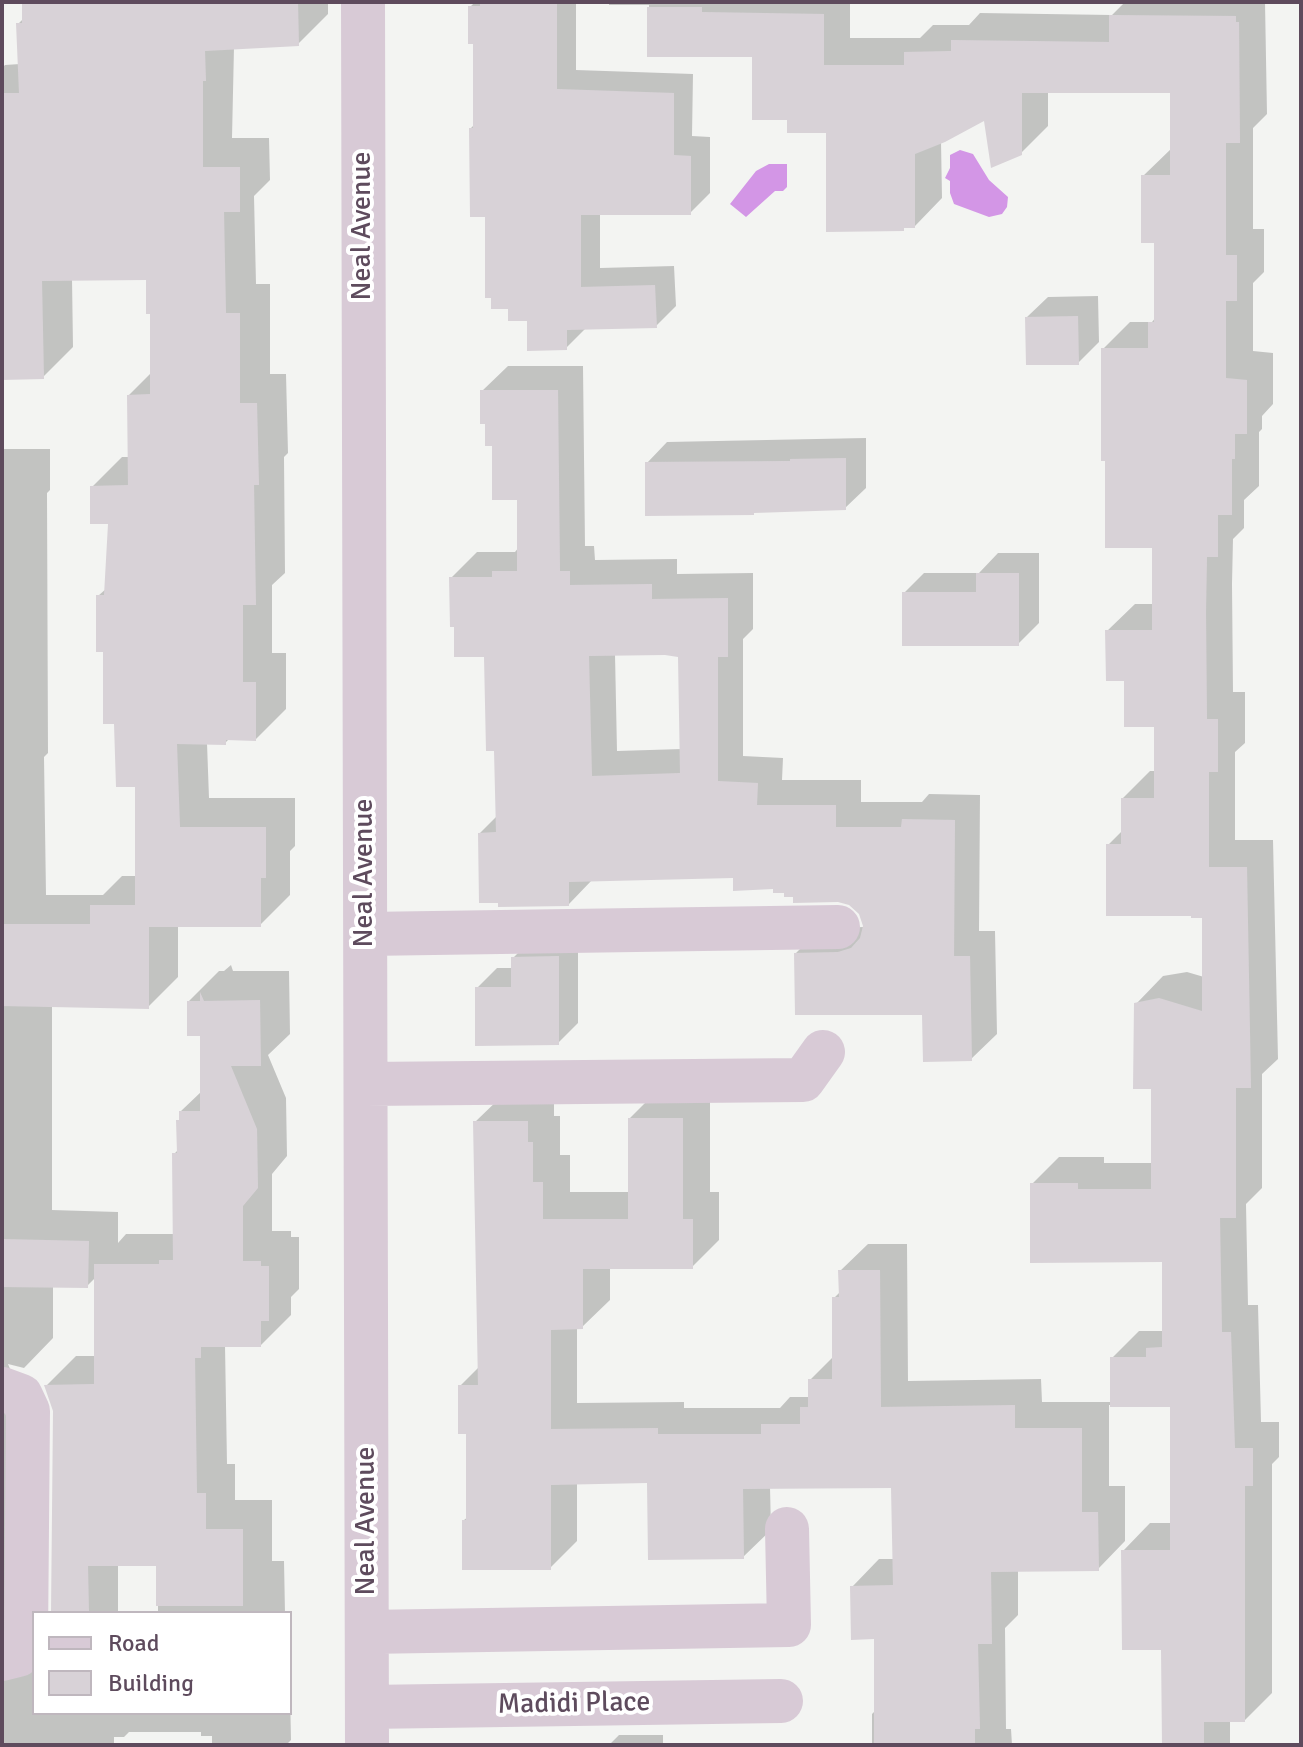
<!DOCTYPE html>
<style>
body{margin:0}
#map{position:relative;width:1303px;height:1747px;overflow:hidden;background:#f3f4f2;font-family:Signika,sans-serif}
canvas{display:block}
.frame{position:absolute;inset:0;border:4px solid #5e4b5d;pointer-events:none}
.legend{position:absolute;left:32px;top:1611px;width:260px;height:104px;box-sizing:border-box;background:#fff;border:2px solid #bfb7be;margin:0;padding:10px 14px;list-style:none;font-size:24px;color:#5e4b5d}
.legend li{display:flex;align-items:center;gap:16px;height:40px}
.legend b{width:40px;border:2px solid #bfb7be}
</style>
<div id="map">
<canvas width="1303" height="1747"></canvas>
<div class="frame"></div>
<ul class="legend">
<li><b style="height:10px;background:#d8cad6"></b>Road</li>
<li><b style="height:22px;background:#d8d2d7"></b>Building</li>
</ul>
</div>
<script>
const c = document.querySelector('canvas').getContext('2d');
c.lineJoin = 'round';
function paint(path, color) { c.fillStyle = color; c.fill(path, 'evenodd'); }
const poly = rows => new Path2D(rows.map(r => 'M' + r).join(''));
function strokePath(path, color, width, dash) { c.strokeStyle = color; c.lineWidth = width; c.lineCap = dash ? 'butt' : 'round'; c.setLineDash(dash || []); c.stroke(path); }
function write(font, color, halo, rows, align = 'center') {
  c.font = font + ' Signika,sans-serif'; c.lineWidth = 8; c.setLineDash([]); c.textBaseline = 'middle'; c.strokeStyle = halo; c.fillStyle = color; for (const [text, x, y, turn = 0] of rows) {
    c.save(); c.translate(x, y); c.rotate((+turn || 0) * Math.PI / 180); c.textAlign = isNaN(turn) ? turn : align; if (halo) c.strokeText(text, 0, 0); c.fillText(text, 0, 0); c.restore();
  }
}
paint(poly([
 [960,150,973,154,989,180,1008,197,1007,207,1002,214,989,217,954,204,950,193,950,181,945,178,950,168,950,155],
 [769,164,787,164,787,187,783,191,775,191,746,217,730,204,756,171]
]), '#d396e6');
paint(poly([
 [24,2,328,2,328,14,298,44,234,47,232,138,269,138,270,180,254,196,256,284,270,284,270,374,286,374,288,453,284,457,285,573,272,585,272,653,286,653,286,709,256,739,230,738,225,743,207,743,209,798,295,798,295,846,290,851,290,895,260,925,178,925,178,977,148,1007,52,1005,52,1210,118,1212,118,1243,126,1234,175,1234,174,1154,179,1149,181,1111,202,1091,202,1034,189,1001,219,971,224,971,231,965,233,971,289,971,290,1034,268,1055,286,1098,287,1156,272,1174,272,1231,291,1231,291,1237,299,1237,299,1289,291,1297,291,1315,261,1345,225,1345,227,1464,235,1464,235,1500,272,1500,272,1561,284,1561,285,1613,158,1613,158,1564,118,1564,118,1613,53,1613,55,1411,46,1386,76,1356,96,1356,96,1277,87,1286,53,1286,53,1338,24,1368,8,1364,13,1376,34,1654,34,1713,290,1713,290,1691,291,1740,286,1745,212,1745,212,1736,201,1736,201,1732,129,1732,124,1737,114,1737,114,1745,2,1745,2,449,50,449,50,490,47,493,48,753,44,757,46,895,103,895,122,876,137,876,137,785,116,722,98,596,107,588,110,522,92,487,122,457,130,457,129,395,152,372,152,312,148,278,72,278,73,347,43,377,2,378,2,68,5,65,20,64,18,24,24,18],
 [475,2,576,2,576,70,693,74,692,136,710,137,710,193,690,213,600,213,600,268,674,266,676,306,656,326,586,328,566,348,529,319,510,307,487,215,471,128,475,124,475,42,470,7],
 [609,2,850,2,850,38,920,38,933,25,969,25,980,13,1112,15,1125,2,1265,2,1267,114,1253,128,1253,229,1264,229,1264,272,1253,283,1253,351,1273,353,1273,404,1262,416,1262,429,1259,432,1259,486,1244,500,1244,528,1233,539,1232,584,1233,692,1245,692,1245,743,1235,752,1235,840,1273,840,1278,1059,1262,1074,1262,1188,1246,1204,1248,1305,1258,1305,1261,1422,1279,1422,1279,1457,1272,1464,1272,1693,1245,1720,1230,1720,1230,1745,1163,1745,1163,1648,1123,1551,1150,1523,1172,1523,1172,1405,1109,1405,1109,1486,1125,1486,1125,1541,1098,1569,1018,1569,1018,1615,1005,1628,1006,1729,1011,1729,1012,1745,872,1745,872,1714,876,1710,876,1637,852,1587,879,1559,894,1559,893,1486,770,1487,771,1530,743,1557,649,1481,577,1482,577,1541,550,1568,464,1520,468,1517,468,1432,460,1386,479,1367,475,1122,503,1095,554,1095,554,1116,560,1116,560,1155,570,1155,570,1192,630,1192,630,1118,657,1091,710,1092,710,1192,719,1192,719,1240,692,1267,610,1267,610,1300,582,1327,577,1327,577,1403,684,1402,684,1408,780,1408,790,1397,810,1397,810,1380,834,1356,834,1298,841,1291,840,1271,868,1244,907,1244,908,1381,1041,1379,1042,1402,1112,1402,1112,1358,1139,1331,1164,1331,1164,1260,1032,1184,1059,1157,1104,1157,1104,1163,1153,1163,1153,1087,1136,1004,1163,976,1187,972,1204,977,1204,916,1108,845,1123,830,1123,798,1150,771,1156,771,1156,725,1126,679,1107,631,1135,604,1154,604,1154,546,1103,349,1130,322,1152,322,1156,317,1156,241,1143,176,1172,148,1172,91,1048,91,1048,126,1021,153,986,118,941,141,942,198,915,226,906,226,903,229,828,131,789,118,754,55,649,55,649,5,609,5],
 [1098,296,1099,342,1078,363,1027,317,1048,297],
 [508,366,583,366,585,546,594,546,595,560,677,559,677,574,753,573,753,629,743,639,743,756,783,758,782,780,861,780,861,802,922,802,929,794,980,795,979,931,995,931,997,1034,971,1059,924,1013,796,953,821,928,865,927,861,912,850,903,795,895,735,876,593,879,569,904,480,833,498,815,496,749,486,655,451,578,477,552,515,552,519,547,519,498,494,444,482,391],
 [615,654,680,655,682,749,617,751],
 [866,438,866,488,845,508,647,463,667,442],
 [998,553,1039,553,1039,623,1018,644,904,593,924,573,979,573],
 [578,936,578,1023,558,1043,477,988,497,968,513,968,513,958,534,937],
 [619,1735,663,1735,663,1743,723,1745,609,1745]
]), '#0003');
paint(poly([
 [22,2,298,2,299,46,205,51,206,81,203,81,203,167,240,167,240,212,224,212,226,313,240,313,240,403,257,403,259,485,254,485,256,605,243,605,243,682,256,682,256,741,226,740,226,745,177,744,180,827,266,827,266,878,261,878,261,927,149,927,149,1009,2,1006,2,924,90,924,90,905,135,905,135,787,116,787,114,724,103,724,103,652,96,652,96,595,104,595,108,524,90,524,90,486,128,485,127,395,150,394,150,314,146,314,146,280,42,281,44,379,2,380,2,93,19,93,16,23,22,23],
 [480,3,557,4,557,89,674,93,674,155,691,156,691,215,581,215,581,287,655,285,657,328,567,330,567,350,527,351,527,321,508,321,508,309,491,309,491,298,485,298,485,217,470,217,469,128,473,128,473,44,468,44,468,6,480,6],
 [647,7,702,7,702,12,824,14,824,65,904,65,904,52,951,51,951,40,1109,42,1109,15,1236,16,1236,22,1239,22,1240,143,1226,143,1226,255,1237,255,1237,301,1226,301,1226,378,1247,380,1247,434,1235,434,1235,459,1232,459,1232,515,1218,515,1218,557,1207,557,1206,612,1207,719,1218,719,1218,772,1209,772,1209,867,1247,867,1251,1088,1236,1088,1236,1218,1220,1218,1222,1332,1231,1332,1235,1448,1253,1448,1253,1486,1245,1486,1245,1722,1204,1722,1204,1745,1162,1745,1161,1650,1122,1650,1121,1550,1170,1550,1170,1407,1110,1407,1110,1357,1146,1357,1146,1348,1162,1347,1162,1262,1030,1263,1030,1183,1078,1183,1078,1189,1151,1189,1151,1089,1133,1089,1134,1003,1159,998,1202,1011,1202,918,1191,918,1191,916,1106,916,1106,844,1121,844,1121,798,1154,798,1154,727,1124,727,1124,681,1106,681,1105,630,1152,630,1152,548,1105,548,1105,461,1101,461,1101,348,1148,348,1148,322,1154,322,1154,243,1141,243,1141,175,1170,175,1170,93,1022,93,1022,155,991,168,984,121,945,142,915,154,915,228,904,228,904,231,826,232,826,133,787,133,787,120,752,120,752,57,647,57],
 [1078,316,1079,365,1026,365,1025,317],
 [480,390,558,390,560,571,570,571,570,585,652,584,652,599,728,598,728,657,718,657,718,781,758,783,757,805,836,805,836,827,901,827,902,819,955,820,954,956,970,956,972,1061,923,1062,922,1015,795,1015,794,953,838,952,851,948,860,938,863,926,859,914,849,905,838,902,793,903,793,897,784,897,784,893,773,893,773,889,733,891,733,878,569,882,569,906,498,907,498,903,479,903,478,833,496,832,494,751,486,751,484,657,454,657,454,627,450,627,449,577,492,577,492,571,517,571,517,500,492,500,492,446,485,446,485,424,480,424],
 [665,655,678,657,680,773,592,776,589,656],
 [846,458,846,510,754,513,754,515,645,516,645,462,790,461,790,459],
 [976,573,1019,573,1019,646,902,646,902,592,976,592],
 [559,956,559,1045,475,1046,475,987,511,987,511,957],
 [200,992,204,1001,260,1000,261,1066,231,1066,257,1129,258,1188,243,1206,243,1261,261,1261,261,1266,269,1266,269,1321,261,1321,261,1347,201,1347,201,1358,195,1358,197,1493,206,1493,206,1529,243,1529,243,1606,156,1606,156,1566,88,1566,89,1613,51,1613,53,1411,44,1385,94,1384,94,1264,159,1264,159,1260,173,1260,172,1153,177,1153,176,1120,179,1120,179,1111,200,1111,200,1036,187,1036,187,1001,200,1001],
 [628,1118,683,1118,683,1219,693,1219,693,1269,583,1269,583,1329,551,1330,551,1429,658,1428,658,1434,761,1434,761,1424,800,1424,800,1407,808,1407,808,1379,832,1379,832,1297,839,1297,838,1270,880,1270,881,1407,1015,1405,1015,1428,1082,1428,1082,1512,1098,1512,1099,1571,991,1572,992,1644,978,1644,980,1729,975,1729,975,1744,874,1744,874,1639,851,1640,850,1586,893,1585,891,1488,743,1489,744,1559,648,1560,647,1483,551,1485,551,1570,462,1570,462,1520,466,1520,466,1434,458,1434,458,1385,478,1385,473,1121,528,1121,528,1142,533,1142,533,1182,543,1182,543,1219,628,1219],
 [2,1239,89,1241,88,1288,2,1287]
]), '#d8d2d7');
strokePath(poly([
 [363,2,367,1745],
 [366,934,838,927],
 [366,1084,803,1080,823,1052],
 [2,1389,21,1396,28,1411,26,1641,18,1655,2,1659],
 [367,1632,789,1625,787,1529],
 [367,1707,781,1701]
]), '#d8cad6', 44);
write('28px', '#5e4b5d', '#fff', [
 ["Neal Avenue",363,226,-90],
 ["Neal Avenue",365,873,-90],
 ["Neal Avenue",367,1521,-90],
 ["Madidi Place",574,1704,-1]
]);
</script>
